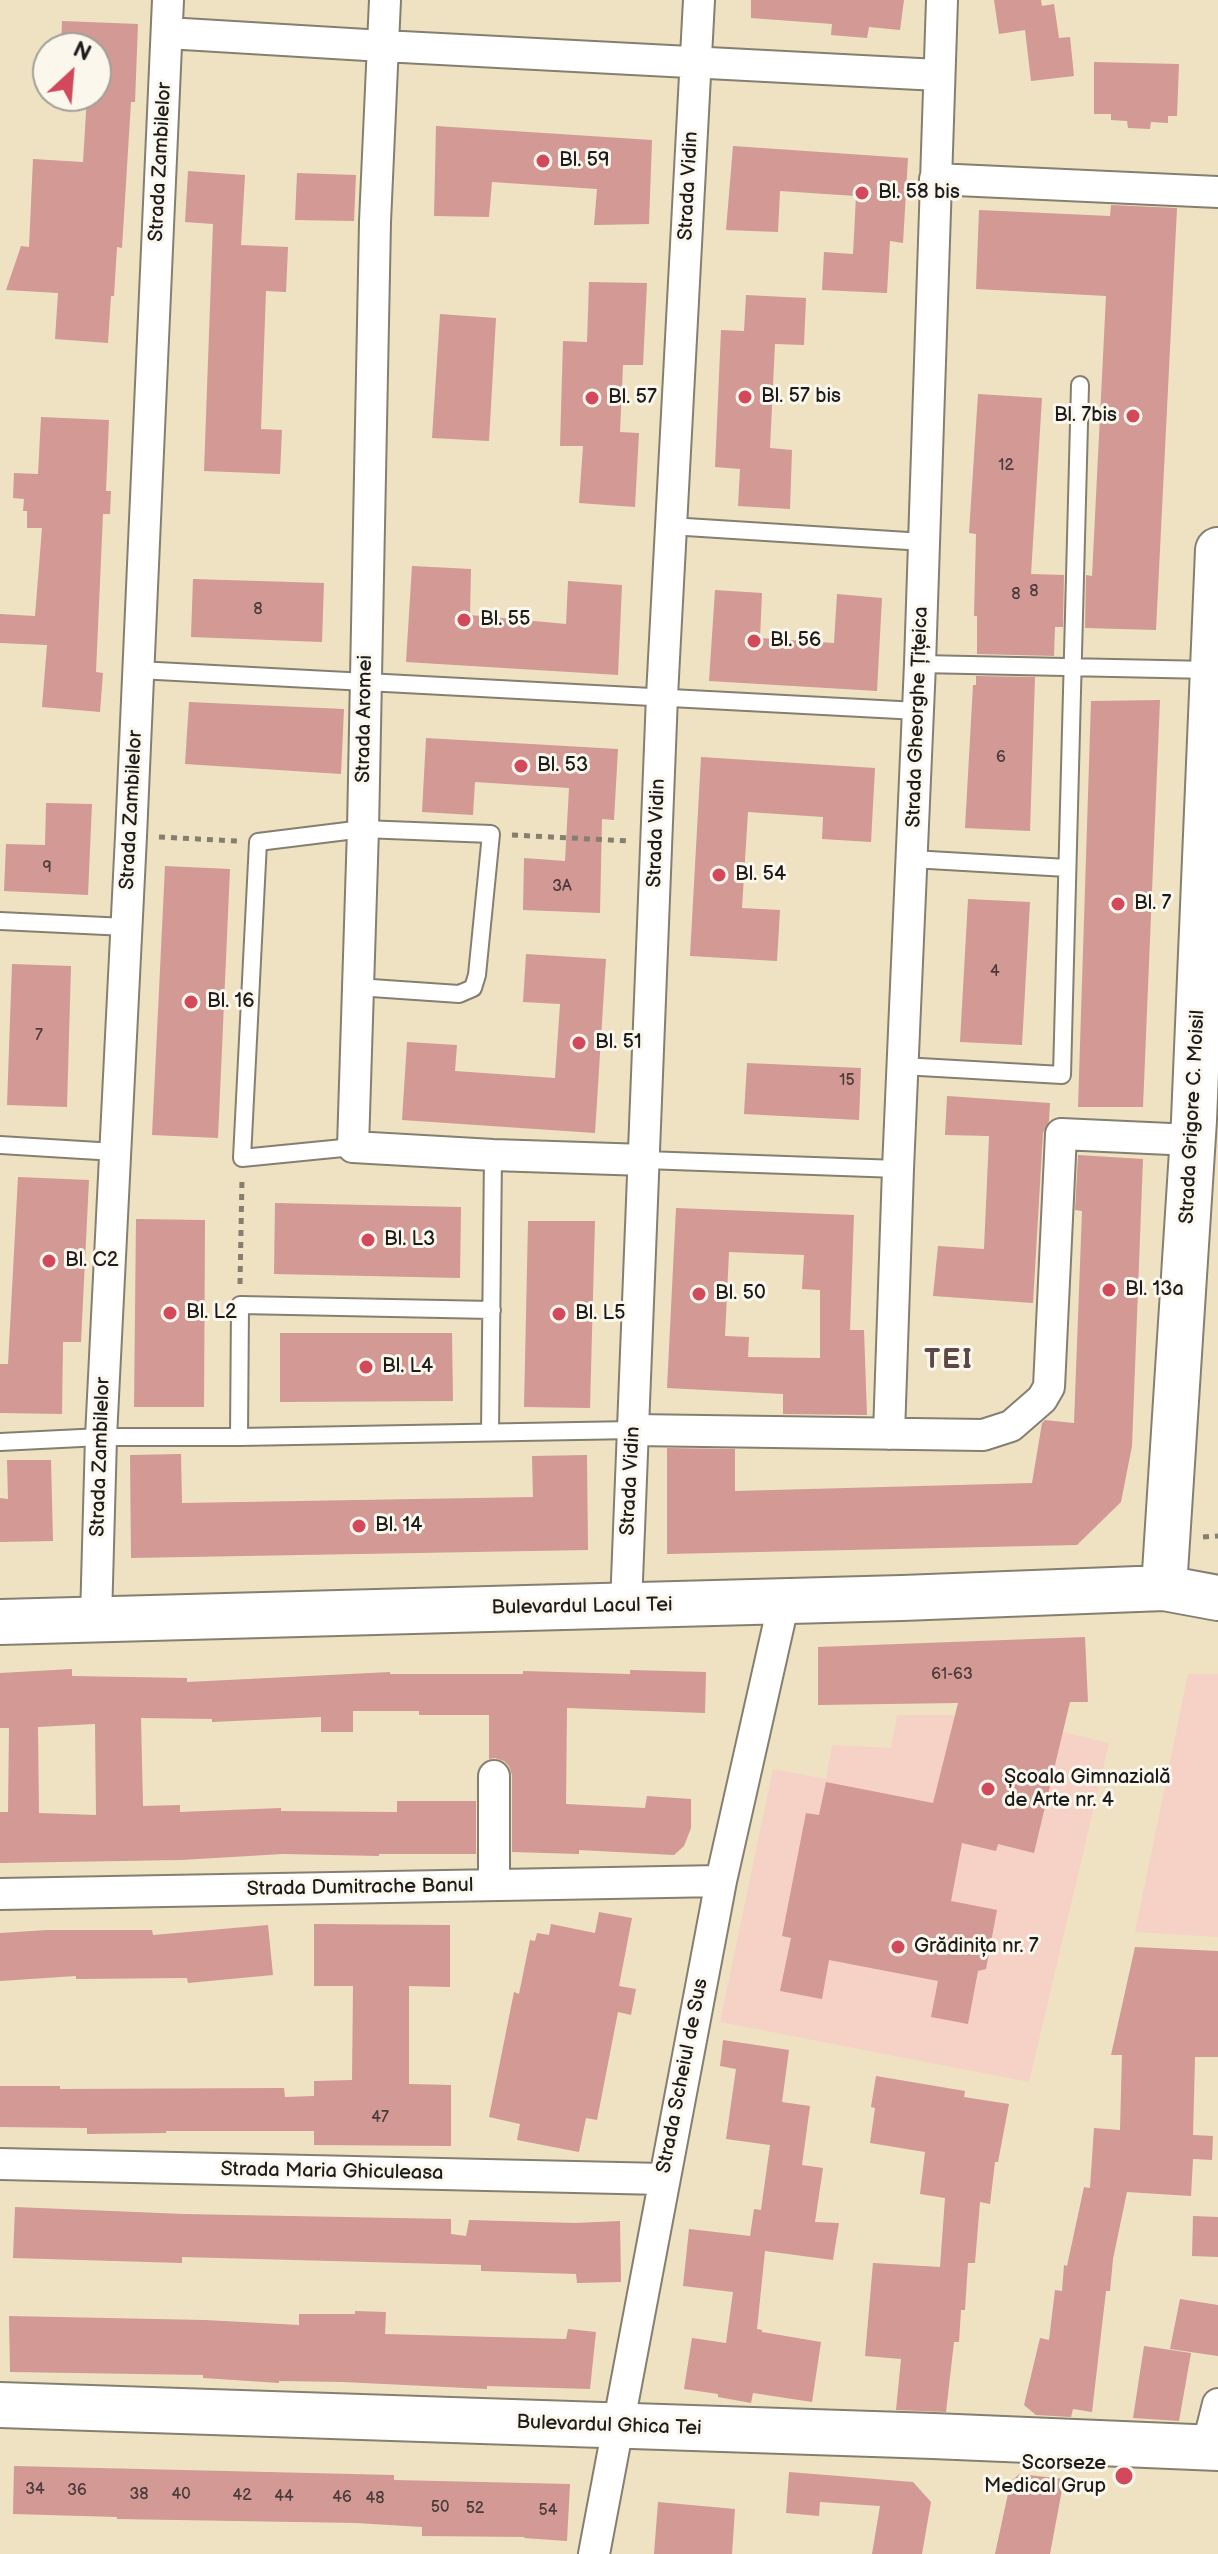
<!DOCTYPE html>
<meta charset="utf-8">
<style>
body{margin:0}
#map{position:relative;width:1218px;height:2554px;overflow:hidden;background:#eee2c3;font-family:"Balsamiq Sans",sans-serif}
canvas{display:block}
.north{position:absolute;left:32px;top:32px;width:80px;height:80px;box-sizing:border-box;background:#fbf7ec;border:2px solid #a29f99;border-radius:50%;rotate:26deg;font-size:22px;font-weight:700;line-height:32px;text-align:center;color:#1c1c1c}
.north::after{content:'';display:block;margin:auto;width:28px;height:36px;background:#d1495b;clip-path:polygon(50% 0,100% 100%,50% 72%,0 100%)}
</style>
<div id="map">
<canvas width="1218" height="2554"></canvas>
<div class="north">N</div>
</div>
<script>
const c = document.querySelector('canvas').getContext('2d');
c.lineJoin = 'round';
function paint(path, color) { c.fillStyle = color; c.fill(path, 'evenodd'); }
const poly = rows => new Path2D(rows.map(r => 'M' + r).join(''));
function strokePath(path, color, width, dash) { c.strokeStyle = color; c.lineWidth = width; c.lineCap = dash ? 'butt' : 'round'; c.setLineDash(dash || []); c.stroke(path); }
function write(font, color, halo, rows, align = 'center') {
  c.font = font + ' "Balsamiq Sans",sans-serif'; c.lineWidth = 6; c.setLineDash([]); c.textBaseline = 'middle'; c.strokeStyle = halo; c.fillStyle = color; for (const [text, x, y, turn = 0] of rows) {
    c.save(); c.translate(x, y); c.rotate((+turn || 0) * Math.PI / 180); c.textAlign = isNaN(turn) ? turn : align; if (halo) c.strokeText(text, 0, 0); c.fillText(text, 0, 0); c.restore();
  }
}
paint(poly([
 [1188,1674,1218,1674,1218,1937,1135,1932],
 [897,1715,951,1715,998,1727,1001,1717,1109,1743,1029,2082,720,2022,773,1769,826,1779,832,1745,891,1748]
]), '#f6d1c5');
paint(poly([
 [751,0,904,0,900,30,869,27,867,38,831,35,832,24,751,18],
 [994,0,1041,0,1042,6,1054,4,1059,38,1070,37,1074,76,1031,81,1025,30,999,34],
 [62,21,138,24,135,102,131,102,122,248,117,247,114,296,111,296,108,343,55,339,58,293,6,290,21,246,29,247,33,159,83,162,87,96,96,96,96,48,61,48],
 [1094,62,1179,64,1177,116,1168,116,1168,123,1151,122,1150,129,1128,128,1127,121,1111,120,1111,114,1094,114],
 [436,126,652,140,649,224,594,225,597,189,492,182,489,217,434,216],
 [733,146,908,158,903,243,890,241,887,293,822,290,824,252,853,254,856,196,780,191,778,232,726,230],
 [188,171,245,175,241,245,288,247,286,292,266,291,261,429,282,430,280,474,204,471,213,224,185,222],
 [297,173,356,175,354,221,295,220],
 [1111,205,1177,208,1156,630,1085,628,1086,575,1092,576,1106,296,976,289,979,210,1110,216],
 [589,282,647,283,643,365,623,365,620,432,639,433,635,507,579,503,583,446,560,446,563,341,587,342],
 [746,295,806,298,804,345,775,344,770,448,792,450,790,509,738,506,740,469,715,467,721,330,744,331],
 [440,314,496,318,489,441,432,438],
 [978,394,1042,398,1031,574,1064,575,1063,627,1055,627,1054,656,977,654,977,616,974,616,976,534,969,533],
 [41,417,109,420,106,491,111,491,110,514,103,514,96,672,103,673,100,712,42,707,47,645,0,643,0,614,35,616,42,528,27,528,27,511,23,511,24,499,13,498,14,473,38,474],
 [412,566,471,569,470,615,566,624,568,581,622,585,618,675,406,662],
 [193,579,324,583,322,642,191,637],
 [715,590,762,593,760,638,834,643,837,594,882,598,877,691,709,681],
 [976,676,1035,677,1030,831,965,828,973,685,976,685],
 [1160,700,1143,1107,1078,1107,1091,701],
 [189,702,344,709,341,774,185,764],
 [426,738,618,749,614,820,602,819,600,913,523,910,524,858,565,861,569,788,475,782,473,815,422,812],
 [701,757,875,768,871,842,822,839,823,817,748,812,742,908,780,910,777,961,690,956],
 [46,803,92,804,88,895,4,891,6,844,45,845],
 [165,866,230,869,218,1138,152,1135],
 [968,899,1030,902,1022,1045,960,1042],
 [526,954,606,959,595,1133,402,1120,407,1042,457,1045,455,1071,555,1078,560,1004,523,1002],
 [12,964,71,966,67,1107,7,1105],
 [747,1063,861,1068,859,1120,744,1114],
 [947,1096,1050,1103,1049,1121,1043,1133,1033,1303,933,1296,938,1246,984,1249,989,1136,945,1135],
 [1078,1155,1143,1159,1132,1446,1121,1502,1077,1545,667,1554,667,1448,735,1449,735,1491,1032,1483,1042,1423,1045,1420,1074,1423,1082,1211,1075,1210],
 [18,1177,89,1180,81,1342,63,1342,62,1414,0,1413,0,1364,8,1364],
 [275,1203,461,1207,460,1278,274,1274],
 [676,1208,854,1215,850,1330,864,1330,867,1415,783,1414,783,1394,667,1388],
 [729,1252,804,1255,802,1289,820,1290,820,1358,748,1357,749,1337,725,1336],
 [136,1219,205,1220,204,1407,134,1407],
 [528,1221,595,1221,590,1408,524,1407],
 [280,1333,452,1333,453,1401,280,1402],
 [181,1454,182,1503,533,1497,532,1456,587,1455,588,1550,131,1558,130,1455],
 [7,1460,51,1460,53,1541,0,1542,0,1498,8,1499],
 [1085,1637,1088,1702,1070,1702,1034,1853,998,1844,996,1851,962,1843,951,1901,997,1910,986,1969,978,1971,968,2024,931,2017,938,1981,829,1960,822,1999,780,1991,791,1938,782,1936,806,1813,819,1815,826,1782,933,1803,958,1703,818,1705,818,1647],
 [72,1669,72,1676,187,1678,187,1682,390,1672,390,1674,523,1674,523,1671,630,1674,630,1670,706,1672,705,1713,567,1708,566,1804,645,1808,647,1796,691,1799,691,1828,684,1846,674,1855,579,1850,579,1854,512,1852,512,1775,509,1766,504,1761,495,1758,489,1759,489,1715,419,1715,419,1711,353,1711,353,1732,321,1732,321,1717,212,1722,212,1719,141,1718,143,1806,180,1805,180,1812,281,1808,281,1811,397,1812,397,1801,476,1801,476,1854,379,1854,379,1856,283,1854,181,1860,0,1863,0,1812,8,1812,9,1728,0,1728,0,1673],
 [95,1724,96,1815,39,1813,38,1727],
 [599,1912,632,1918,619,1986,636,1989,631,2015,618,2012,597,2120,586,2118,579,2152,517,2140,520,2124,489,2117,514,1992,519,1994,530,1940,535,1941,537,1933,549,1935,551,1924,595,1933],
 [314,1924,450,1925,450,1987,409,1986,409,2084,451,2085,451,2146,314,2145,314,2131,166,2131,166,2133,87,2134,87,2128,0,2127,0,2086,60,2086,60,2089,284,2088,285,2097,314,2096,314,2081,352,2080,353,1986,314,1986],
 [268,1925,273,1975,188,1983,187,1978,76,1979,76,1976,0,1981,0,1933,47,1930,152,1930,153,1935],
 [1135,1947,1218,1951,1218,2057,1195,2057,1193,2135,1213,2136,1212,2160,1193,2159,1191,2196,1127,2192,1113,2259,1110,2291,1106,2291,1092,2412,1073,2409,1071,2417,1036,2415,1024,2405,1040,2338,1049,2340,1055,2290,1062,2291,1064,2265,1067,2266,1084,2187,1090,2188,1094,2128,1120,2130,1122,2055,1111,2055],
 [723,2040,789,2050,782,2102,810,2106,802,2165,823,2168,815,2222,839,2223,833,2260,765,2251,757,2329,762,2330,762,2332,821,2342,812,2402,753,2393,751,2403,718,2397,718,2394,684,2389,692,2338,726,2343,733,2292,683,2286,689,2229,750,2236,754,2209,761,2210,770,2145,726,2139,736,2069,720,2066],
 [876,2076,965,2091,964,2097,1009,2104,998,2162,995,2162,990,2204,980,2202,975,2263,968,2263,965,2310,961,2310,959,2342,954,2342,946,2412,896,2410,901,2359,865,2356,873,2263,940,2267,945,2198,920,2194,925,2152,870,2143,875,2108,871,2107],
 [15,2207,184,2214,451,2219,451,2234,466,2236,469,2220,575,2223,620,2221,621,2282,577,2283,576,2274,481,2271,481,2265,182,2257,182,2263,13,2258],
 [1193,2216,1218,2217,1218,2257,1192,2256],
 [1180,2299,1218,2305,1218,2356,1170,2349],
 [355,2311,386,2312,385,2334,566,2339,568,2329,596,2332,590,2389,487,2386,487,2389,343,2382,279,2381,279,2383,203,2378,203,2375,10,2372,9,2316,205,2320,299,2325,299,2314,355,2314],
 [1144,2346,1191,2353,1179,2421,1133,2418],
 [14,2466,394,2475,394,2480,570,2484,567,2541,524,2538,525,2537,422,2536,422,2527,356,2523,117,2519,117,2517,13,2514],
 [789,2472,913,2482,931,2502,922,2554,872,2554,880,2506,820,2502,819,2516,786,2513],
 [1019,2474,1064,2479,1050,2554,995,2554,1009,2489,1013,2480],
 [658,2502,735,2509,732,2554,654,2554]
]), '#d29995');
const lane = poly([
 [670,526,924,542],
 [920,664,1210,670],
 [138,670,918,711],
 [912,859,1067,868],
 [0,921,126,927],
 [902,1066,1062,1075,1080,385],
 [0,1145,115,1152],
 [353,1147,242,1158,258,842,363,829,491,834,477,975,473,988,459,994,357,987],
 [645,1160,898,1169],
 [490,1432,493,1155],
 [239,1437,240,1305,492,1310],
 [0,1442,101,1437,239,1437,634,1430]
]);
const street = poly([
 [385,0,375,222,363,829,353,1147,493,1155,645,1160],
 [167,33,383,46,938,75],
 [935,179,1218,192],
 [634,1430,983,1435,1011,1426,1042,1399,1049,1387,1061,1134,1192,1140],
 [889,1434,898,1169,920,664,942,0],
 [626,1605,662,696,699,0],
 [96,1619,101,1437,131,836,168,0],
 [494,1776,494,1885],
 [0,1894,721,1881],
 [0,2164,663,2179],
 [1207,2448,1218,2404],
 [594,2554,721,1881,784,1601]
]);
const secondary = poly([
 [1164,1588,1194,1120,1218,550],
 [0,1622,902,1598,1164,1588,1218,1598],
 [0,2405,933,2436,1218,2448]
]);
strokePath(lane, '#857f70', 20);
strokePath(street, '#857f70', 34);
strokePath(secondary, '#857f70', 48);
strokePath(poly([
 [512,835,630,841],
 [159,837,237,841],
 [240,1284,242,1178],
 [1203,1537,1218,1536]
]), '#857f70', 5, [6, 6]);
strokePath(lane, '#fff', 16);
strokePath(street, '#fff', 30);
strokePath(secondary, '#fff', 44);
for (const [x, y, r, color] of [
 [543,161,8,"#d1495b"],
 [862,193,8,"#d1495b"],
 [745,397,8,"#d1495b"],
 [592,398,8,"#d1495b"],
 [1133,416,8,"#d1495b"],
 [464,620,8,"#d1495b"],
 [754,641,8,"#d1495b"],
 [521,766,8,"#d1495b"],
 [719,875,8,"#d1495b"],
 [1118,904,8,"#d1495b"],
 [191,1002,8,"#d1495b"],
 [579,1043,8,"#d1495b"],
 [368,1240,8,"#d1495b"],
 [49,1261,8,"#d1495b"],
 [1109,1290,8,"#d1495b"],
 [699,1294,8,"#d1495b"],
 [170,1313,8,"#d1495b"],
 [559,1314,8,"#d1495b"],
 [366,1367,8,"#d1495b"],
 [359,1526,8,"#d1495b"],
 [988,1789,8,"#d1495b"],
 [898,1947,8,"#d1495b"],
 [1124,2476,10,"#d1495b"]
]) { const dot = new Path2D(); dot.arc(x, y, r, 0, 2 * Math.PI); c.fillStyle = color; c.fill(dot); strokePath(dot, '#fbf7ec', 3); }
write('16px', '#4a3b3a', null, [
 ["12",1006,466],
 ["8",1034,592],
 ["8",1016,595],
 ["8",258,610],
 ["6",1001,758],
 ["9",47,868],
 ["3A",562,887],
 ["4",995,972],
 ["7",39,1036],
 ["15",847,1081],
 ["61-63",952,1675],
 ["47",380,2118],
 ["34",35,2490],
 ["36",77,2491],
 ["38",139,2495],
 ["40",181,2495],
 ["42",242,2496],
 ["44",284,2497],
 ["46",342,2498],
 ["48",375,2499],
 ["50",440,2508],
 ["52",475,2509],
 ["54",548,2511]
]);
write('20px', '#1c1c1c', '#fbf7ec', [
 ["Bl. 59",559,161],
 ["Bl. 58 bis",878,193],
 ["Bl. 57 bis",761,397],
 ["Bl. 57",608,398],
 ["Bl. 7bis",1117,416,"right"],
 ["Bl. 55",480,620],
 ["Bl. 56",770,641],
 ["Bl. 53",537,766],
 ["Bl. 54",735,875],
 ["Bl. 7",1134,904],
 ["Bl. 16",207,1002],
 ["Bl. 51",595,1043],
 ["Bl. L3",384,1240],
 ["Bl. C2",65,1261],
 ["Bl. 13a",1125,1290],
 ["Bl. 50",715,1294],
 ["Bl. L2",186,1313],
 ["Bl. L5",575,1314],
 ["Bl. L4",382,1367],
 ["Bl. 14",375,1526],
 ["Școala Gimnazială",1004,1778],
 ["de Arte nr. 4",1004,1801],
 ["Grădinița nr. 7",914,1947],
 ["Scorseze",1106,2464,"right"],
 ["Medical Grup",1106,2487,"right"]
], 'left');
write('20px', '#1c1c1c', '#fbf7ec', [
 ["Strada Zambilelor",161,162,-87],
 ["Strada Vidin",689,186,-87],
 ["Strada Gheorghe Țițeica",918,717,-88],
 ["Strada Aromei",365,719,-89],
 ["Strada Zambilelor",132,810,-87],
 ["Strada Vidin",657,833,-88],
 ["Strada Grigore C. Moisil",1193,1117,-87],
 ["Strada Zambilelor",101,1457,-88],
 ["Strada Vidin",631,1481,-87],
 ["Bulevardul Lacul Tei",582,1607,-1],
 ["Strada Dumitrache Banul",360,1888,-1],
 ["Strada Scheiul de Sus",683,2076,-79],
 ["Strada Maria Ghiculeasa",332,2172,1],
 ["Bulevardul Ghica Tei",609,2426,2]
]);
c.letterSpacing = '2px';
write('bold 28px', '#5c4846', '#fbf7ec', [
 ["TEI",949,1361]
]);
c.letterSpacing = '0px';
</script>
